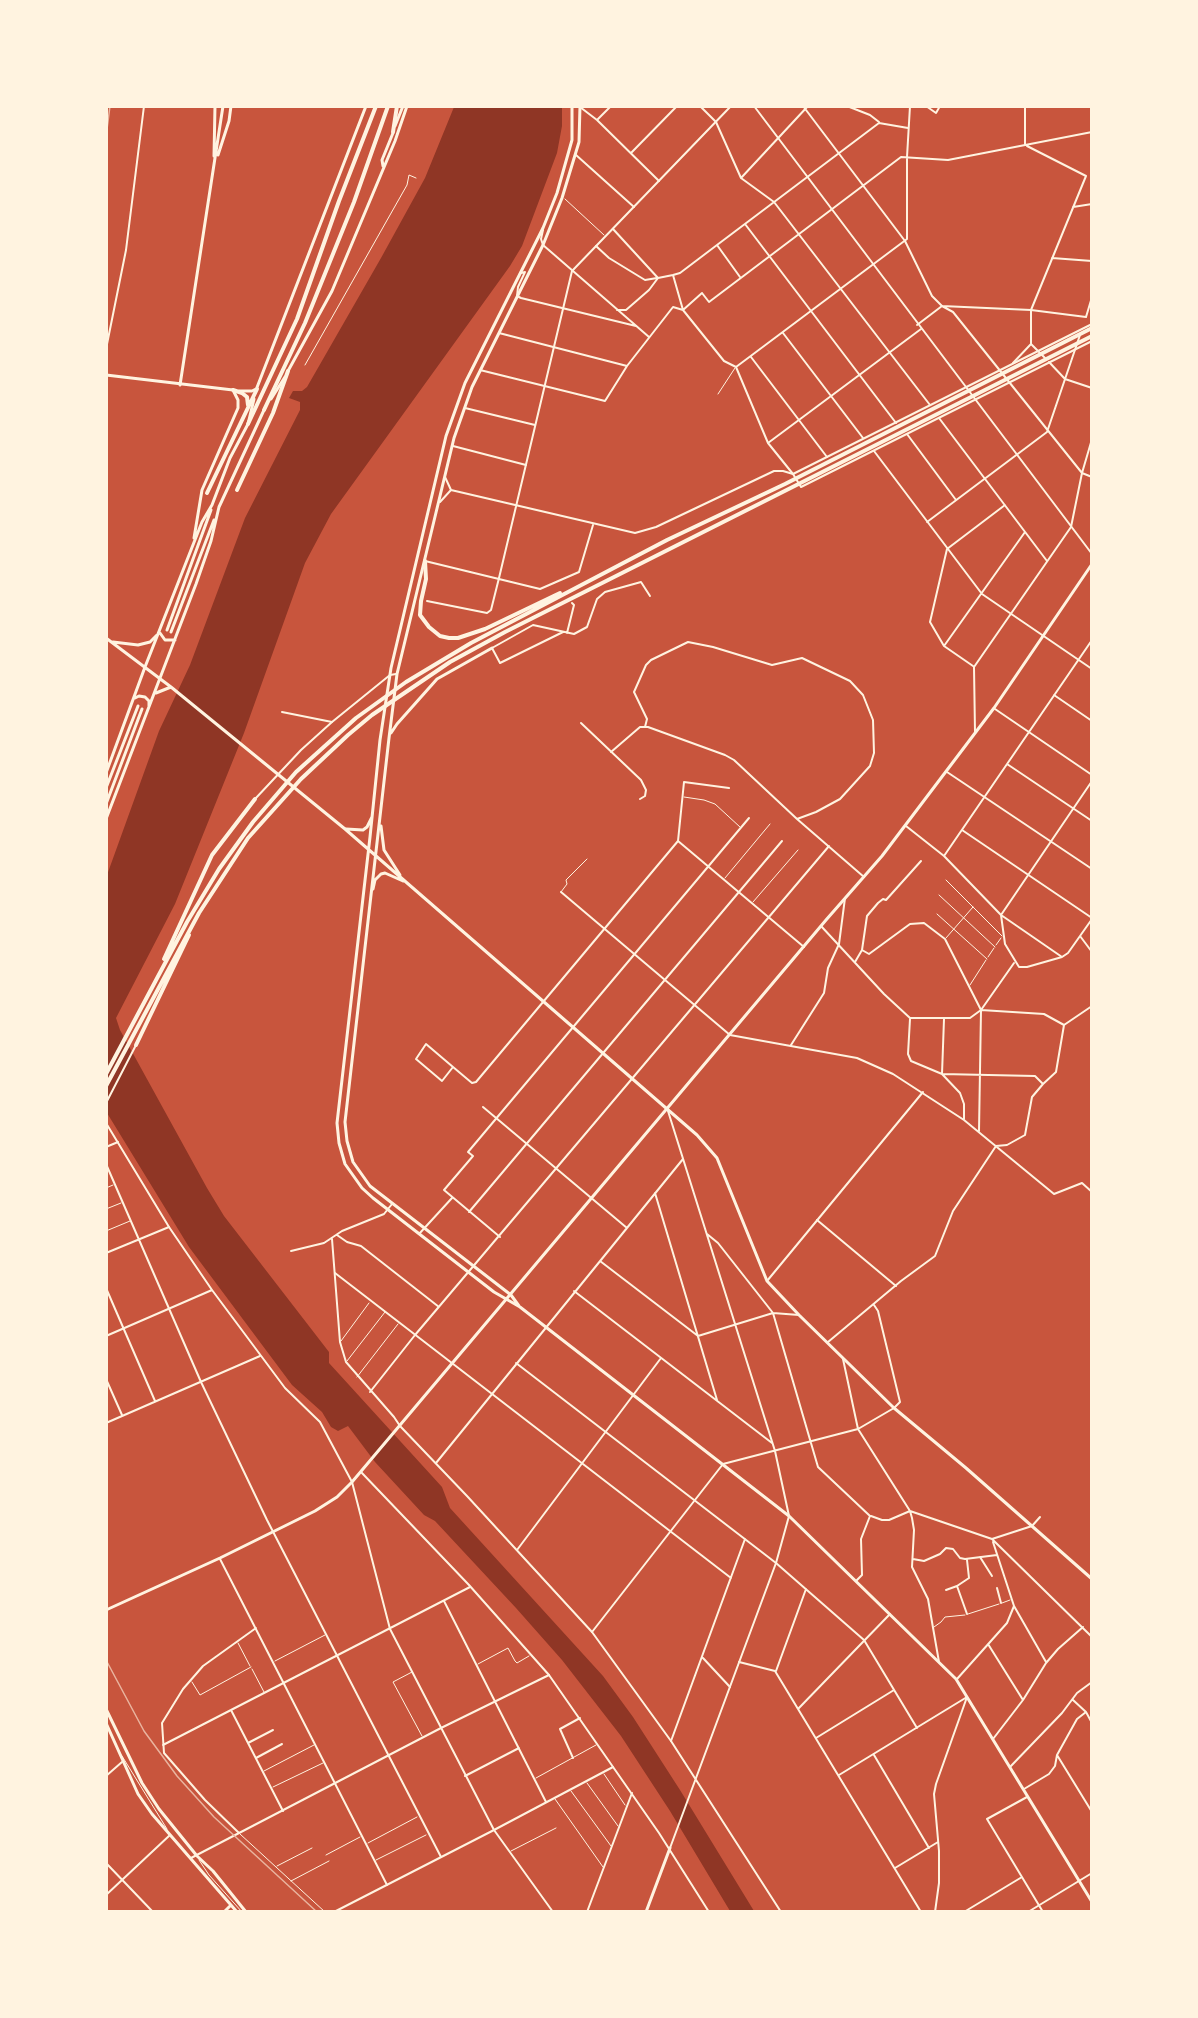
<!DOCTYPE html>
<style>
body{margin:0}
#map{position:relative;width:1198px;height:2018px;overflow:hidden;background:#c8553d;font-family:Ubuntu,sans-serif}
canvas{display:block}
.frame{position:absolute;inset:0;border:108px solid #fff3e0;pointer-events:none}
</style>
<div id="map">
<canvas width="1198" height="2018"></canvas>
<div class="frame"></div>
</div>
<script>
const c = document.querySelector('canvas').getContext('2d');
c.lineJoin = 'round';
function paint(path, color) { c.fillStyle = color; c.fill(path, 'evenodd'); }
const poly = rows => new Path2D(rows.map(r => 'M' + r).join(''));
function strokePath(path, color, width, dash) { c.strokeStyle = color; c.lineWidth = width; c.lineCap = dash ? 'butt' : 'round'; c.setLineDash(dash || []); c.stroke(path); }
paint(poly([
 [454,107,562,107,562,126,557,153,522,246,510,266,331,514,305,563,244,733,175,904,116,1018,120,1030,207,1188,224,1216,329,1352,329,1363,442,1487,450,1508,603,1676,633,1717,680,1790,754,1911,730,1911,670,1811,621,1736,562,1660,516,1608,435,1521,424,1515,375,1462,348,1426,338,1431,331,1427,322,1412,292,1385,189,1247,107,1113,107,875,159,731,190,665,245,518,300,410,300,402,289,398,293,391,302,391,307,387,381,258,425,178]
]), '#8f3625');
strokePath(poly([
 [565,199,604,235],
 [305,365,407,185,409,175,416,178],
 [718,394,735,368],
 [684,797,704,800,715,804,740,827],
 [725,878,770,824],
 [946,880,1002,936],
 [561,892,567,884,566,880,587,859],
 [939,895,995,947],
 [753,902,798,850],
 [937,914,987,959],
 [946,938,973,907],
 [996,945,1001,938],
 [988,957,994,948],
 [970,985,986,960],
 [106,1188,113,1185],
 [106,1209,121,1203],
 [106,1231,130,1221],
 [341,1341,369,1303],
 [347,1361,385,1312],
 [357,1377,398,1324],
 [1002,1603,1010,1600],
 [968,1614,999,1604],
 [934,1627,941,1622,945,1617,965,1615],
 [238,1643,250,1666],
 [275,1661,325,1635],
 [478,1664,508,1648,515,1661,517,1663,529,1656],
 [252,1669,264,1692],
 [412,1672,393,1682,422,1736],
 [192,1682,200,1695,251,1667],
 [122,1756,167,1829],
 [264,1771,314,1745],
 [604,1774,625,1805],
 [536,1778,596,1745],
 [587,1783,618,1826],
 [273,1787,323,1763],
 [571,1791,611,1846],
 [555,1799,603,1867],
 [240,1834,325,1912],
 [368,1843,417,1817],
 [511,1851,556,1828],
 [326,1855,360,1837],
 [199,1860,209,1875,242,1912],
 [376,1860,426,1835],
 [277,1866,312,1848],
 [291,1881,329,1861]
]), '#fff3e0', 1);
strokePath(poly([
 [700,106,716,122,741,178,774,202,930,405],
 [803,106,905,241,932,296,942,306,953,312,1082,473,1092,477],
 [847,106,870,115,879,122],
 [926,106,936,113,940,106],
 [572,107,580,107,597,120,659,181],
 [597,120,611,106],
 [1025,145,1025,106],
 [1027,146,1086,176],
 [631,153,677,106],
 [576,155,634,207],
 [741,178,808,106],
 [1073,207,1092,204],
 [745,224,896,423],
 [613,229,658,278,673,275,680,273,717,245,879,123,908,128],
 [543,230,541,239,543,245,649,337],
 [717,245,740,277],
 [596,246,609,258,645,280,657,278],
 [1052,258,1092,261],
 [521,273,525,272,518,287,517,296,521,298,636,326],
 [673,275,683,310,724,361,736,367,768,443,793,474],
 [617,310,626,310,649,290,658,278],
 [1086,317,1092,297],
 [917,325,942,306,1031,310,1086,317],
 [499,333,627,366],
 [783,333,863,438],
 [751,357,827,457],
 [1045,358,1031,344,1031,310,1086,176],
 [1049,362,1065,379,1092,388],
 [1013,363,1031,344],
 [736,367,907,239,907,157,910,106],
 [480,370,605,401,627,366,673,307,683,310,702,293,709,302,901,157,948,160,1092,132],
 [465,408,535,425],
 [939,418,1047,561],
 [907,434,956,500],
 [768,443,921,329],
 [453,446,526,465],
 [874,451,982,594,1092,669],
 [927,522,1047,432,1080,335],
 [425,561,540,589,579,572,593,525],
 [427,601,487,613,491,610,499,578],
 [563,632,500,663,492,648,533,625,574,634,587,627,597,599,605,592,641,582,650,596],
 [567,633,574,605,572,603],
 [944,646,1025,532],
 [973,666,944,646,930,622,947,549,1005,505],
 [1054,695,1092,721],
 [995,709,1092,775],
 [282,712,332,722],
 [581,723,641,780,646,790,645,796,640,799],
 [645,727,647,719,634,692,646,665,651,660,688,642,713,647,772,665,802,658,850,681,863,695,873,720,874,753,870,766,840,799,816,812,797,819],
 [975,732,974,667,1071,527,1082,473,1092,439],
 [611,752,640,727,648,727,725,755,734,760,797,819,864,877],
 [1007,764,1092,821],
 [947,772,1092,869],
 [1092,781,1001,915,1005,944,1019,967,1027,967,1062,957,1068,953,1092,919],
 [906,826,944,856,1001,915,1062,957],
 [962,830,1092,918],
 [678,841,804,947],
 [944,856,1092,640],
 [561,892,730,1035,857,1058,893,1074,964,1120,1054,1194,1082,1183,1092,1192],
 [821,926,884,994,910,1018,970,1018,981,1010,1044,1014,1064,1025],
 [1080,936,1092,952],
 [862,950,869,954,910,924,924,923,945,939,981,1010,979,1131],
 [855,962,862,950,867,916,878,903,883,899,886,900,921,861],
 [981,1010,1014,963],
 [910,1019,908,1054,911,1061,942,1074,1035,1076,1043,1084],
 [944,1019,942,1074,960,1093,964,1104,964,1119],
 [791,1045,824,993,828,968,839,944,845,898],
 [453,1067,442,1081,416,1059,426,1044,453,1067,472,1083,476,1082,678,841,684,782,729,788],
 [483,1107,627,1228],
 [668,1111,775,1451,789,1516],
 [106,1147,118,1142],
 [106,1164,201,1382,267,1520,441,1857],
 [655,1193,717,1400],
 [469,1212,782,841],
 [817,1220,896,1286],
 [419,1234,452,1198],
 [707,1234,718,1243,773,1313,818,1467,870,1516,861,1539,862,1575,856,1581],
 [337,1235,347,1242,361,1246,439,1307],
 [500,1237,444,1190,473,1156,468,1152,749,818],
 [291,1251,324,1243,342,1231,384,1214,392,1204],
 [106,1253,169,1227],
 [600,1261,698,1336,773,1313,799,1315],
 [335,1273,731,1578],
 [106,1288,155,1401],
 [574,1291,772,1443],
 [828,1342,901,1281,935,1256,953,1211,996,1146,1007,1145,1025,1135,1032,1097,1043,1084,1056,1072,1064,1025,1092,1006],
 [843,1359,858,1429,910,1511,912,1518,914,1530,912,1567,928,1599,939,1662],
 [516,1363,776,1563,864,1640,917,1728],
 [106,1379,122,1415],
 [370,1392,415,1335,829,846],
 [106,1423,260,1356],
 [436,1463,683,1159],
 [871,1516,882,1520,889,1520,910,1511,992,1539,1032,1526,1040,1517],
 [992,1539,1092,1637],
 [993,1542,1014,1606,1046,1662],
 [517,1550,661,1358],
 [980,1557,992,1576],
 [220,1559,387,1885],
 [913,1559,924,1561,940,1554,946,1548,953,1549,960,1558,965,1559,997,1555],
 [997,1588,1001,1603],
 [946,1590,957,1586],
 [444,1601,546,1802],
 [967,1614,957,1586,969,1578,967,1560],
 [592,1632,723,1464,858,1429,894,1408,900,1402,878,1311,874,1305],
 [988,1644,1023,1700],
 [703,1658,730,1687],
 [739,1662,775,1671,921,1912],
 [776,1671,806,1589],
 [957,1679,1007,1623,1014,1606],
 [1073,1700,1086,1712,1092,1723],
 [798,1709,890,1614],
 [231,1710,283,1811],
 [441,1728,549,1675],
 [816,1738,894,1690],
 [993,1739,1023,1700,1046,1663,1058,1649,1083,1627],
 [671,1741,745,1539],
 [248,1743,273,1730],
 [163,1745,470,1587],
 [874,1755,929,1848],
 [1057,1755,1092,1812],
 [256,1758,282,1744],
 [573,1758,560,1729,580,1718],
 [1010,1767,1062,1713,1077,1693,1092,1682],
 [839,1775,967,1697],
 [106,1776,122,1762],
 [465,1776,519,1748],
 [1024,1789,1049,1774,1055,1766,1057,1755,1077,1719,1086,1712],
 [1027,1797,987,1819,1043,1912],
 [494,1830,613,1767],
 [239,1833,205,1800,164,1753,162,1723,183,1689,203,1666,256,1628],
 [106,1863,153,1912],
 [895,1868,938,1842],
 [106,1895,170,1835],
 [587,1912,632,1793],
 [935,1912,939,1883,939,1851,934,1794,936,1784,967,1697],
 [964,1912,1022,1877]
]), '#fff3e0', 2);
strokePath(poly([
 [754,106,1092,554],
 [106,349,126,250,144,106],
 [793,474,801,487,1092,341],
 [793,474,1092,324],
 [451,490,635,533,656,527,774,471,783,471,793,474],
 [440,502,451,490,445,477],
 [499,578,572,271,731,106],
 [255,799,301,750,332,722,390,675,396,674],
 [106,1103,136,1045],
 [106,1123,169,1227,212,1290,285,1388,320,1422,352,1482,390,1629,494,1830,553,1912],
 [332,1239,340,1342,346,1362,394,1417,400,1426,467,1496,592,1632,671,1741,781,1912],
 [767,1281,923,1092],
 [106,1336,212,1290],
 [361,1472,469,1585,549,1675,659,1833,709,1912],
 [670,1848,776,1563,789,1516],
 [191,1858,441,1728],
 [334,1912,494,1830],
 [1028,1912,1092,1873]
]), '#fff3e0', 2);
strokePath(poly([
 [572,106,572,140,557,193,543,228,465,383,446,436,391,668,380,740,370,837,337,1123,339,1143,345,1164,362,1188,373,1198,494,1292,520,1307,789,1516,956,1679,1092,1902],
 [395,126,403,106],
 [218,155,229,121,231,106],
 [214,156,215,106],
 [383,166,382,160,393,133],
 [288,371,332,291,395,141,407,106],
 [106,375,233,390],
 [180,385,223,106],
 [256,390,366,106],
 [239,391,252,391,256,389],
 [271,399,285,377],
 [194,538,202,490,238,408,238,400,233,390],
 [167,630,211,510],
 [171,632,214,520],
 [160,633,165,640,175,640],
 [106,638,171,687,345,829,697,1135,717,1158,767,1281,799,1315,894,1408,966,1468,1092,1579],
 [113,642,138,645,150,642,157,635],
 [156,693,171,687],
 [135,698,139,696,145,697,149,701,149,706],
 [391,733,397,724,437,679,492,648],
 [106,773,145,667,202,522,212,505,230,458,248,424,254,399],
 [106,788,138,706],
 [106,804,142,709],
 [106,819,196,584,211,541,219,507,264,410],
 [381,826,384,850,400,875],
 [346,829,363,830,367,827,372,817],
 [373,889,375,880,381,874,385,873,403,881],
 [519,1306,511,1295,370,1186,353,1162,347,1141,345,1122,389,738,397,674,405,641,454,438,472,387,543,245,562,198,579,142,580,106],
 [106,1610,220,1558,315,1511,337,1497,352,1482,826,920,882,856,994,708,1092,564],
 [106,1709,142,1783,159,1809,197,1856,213,1871,246,1912],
 [106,1723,138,1794,152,1814,237,1912],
 [224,1912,231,1905],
 [646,1912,670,1848]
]), '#fff3e0', 3);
strokePath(poly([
 [393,132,397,106],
 [233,390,242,393,247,397,248,405],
 [264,410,305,323,354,202,388,106],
 [248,424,297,319,339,201,376,106],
 [237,490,273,413,288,371],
 [207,493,257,389],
 [425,561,426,579,421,601,420,615,429,627,440,636,449,638,458,638,485,629,560,593],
 [164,959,212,855,255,799],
 [136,1045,189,935],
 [106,1074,187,922,219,869,253,822,296,772,356,718,406,682,471,643,667,540,785,484,1092,328],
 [106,1086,199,913,248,838,301,779,348,735,372,715,450,662,505,632,1092,336]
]), '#fff3e0', 4);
strokePath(poly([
 [106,137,110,106],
 [106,1660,144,1731,177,1776,214,1817,317,1912]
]), '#e9b49f', 1.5);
</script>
